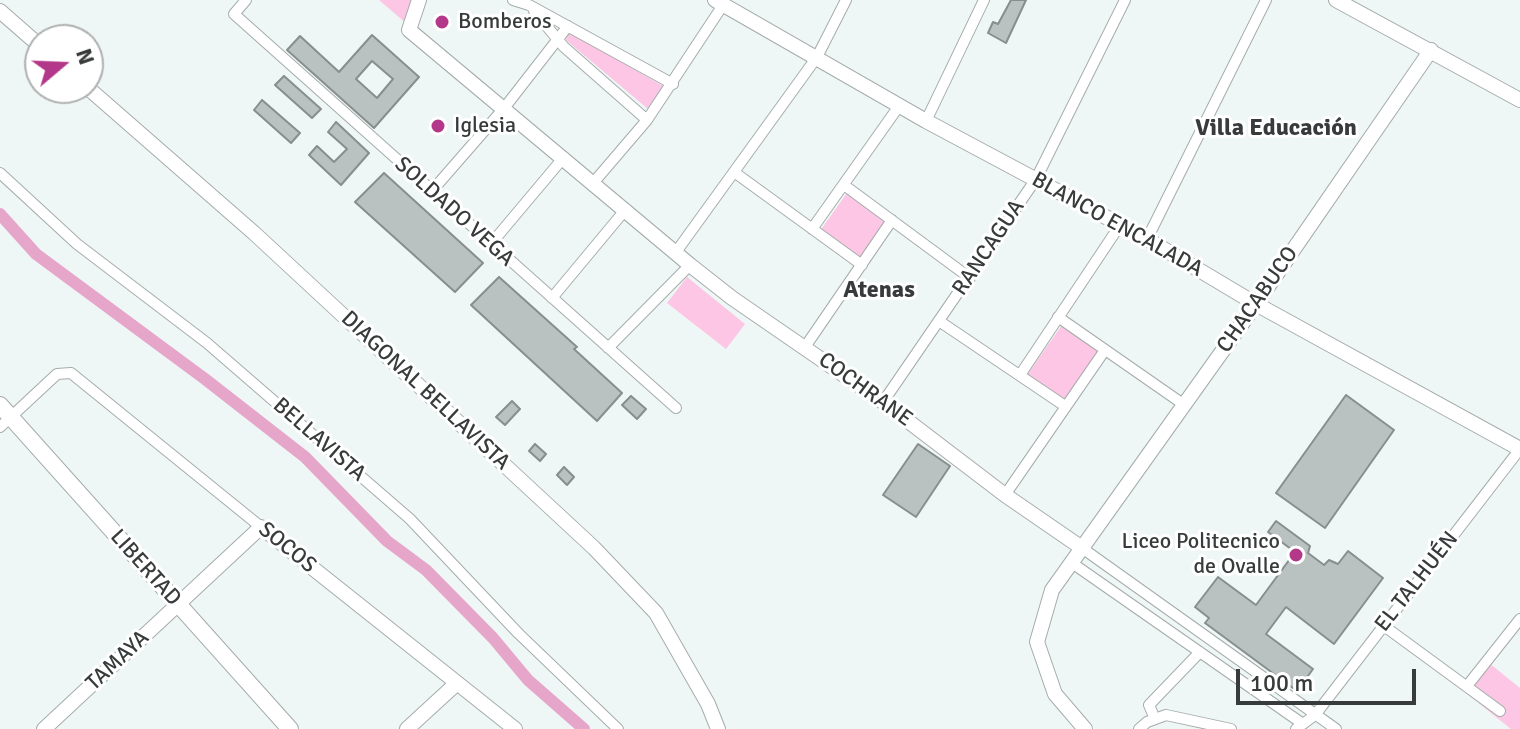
<!DOCTYPE html>
<meta charset="utf-8">
<style>
body{margin:0}
#map{position:relative;width:1520px;height:729px;overflow:hidden;background:#eff6f6;font-family:Signika,sans-serif}
canvas{display:block}
.north{position:absolute;left:24px;top:24px;width:80px;height:80px;box-sizing:border-box;background:#fff;border:2px solid #afb1b1;border-radius:50%;rotate:71deg;font-size:22px;font-weight:700;line-height:32px;text-align:center;color:#383b3b}
.north::after{content:'';display:block;margin:auto;width:28px;height:36px;background:#b43889;clip-path:polygon(50% 0,100% 100%,50% 72%,0 100%)}
.scale{position:absolute;left:1236px;top:669px;width:180px;height:36px;box-sizing:border-box;border:4px solid #383b3b;border-top:0;padding-left:10px;font-size:24px;line-height:28px;white-space:nowrap;color:#383b3b;-webkit-text-stroke:6px #fff;paint-order:stroke}
</style>
<div id="map">
<canvas width="1520" height="729"></canvas>
<div class="north">N</div>
<div class="scale">100 m</div>
</div>
<script>
const c = document.querySelector('canvas').getContext('2d');
c.lineJoin = 'round';
function paint(path, color) { c.fillStyle = color; c.fill(path, 'evenodd'); }
const poly = rows => new Path2D(rows.map(r => 'M' + r).join(''));
function strokePath(path, color, width, dash) { c.strokeStyle = color; c.lineWidth = width; c.lineCap = dash ? 'butt' : 'round'; c.setLineDash(dash || []); c.stroke(path); }
function write(font, color, halo, rows, align = 'center') {
  c.font = font + ' Signika,sans-serif'; c.lineWidth = 6; c.setLineDash([]); c.textBaseline = 'middle'; c.strokeStyle = halo; c.fillStyle = color; for (const [text, x, y, turn = 0] of rows) {
    c.save(); c.translate(x, y); c.rotate((+turn || 0) * Math.PI / 180); c.textAlign = isNaN(turn) ? turn : align; if (halo) c.strokeText(text, 0, 0); c.fillText(text, 0, 0); c.restore();
  }
}
paint(poly([
 [379,0,415,0,407,24],
 [569,32,663,86,648,109,566,40],
 [847,193,886,221,859,259,820,231],
 [687,277,745,324,726,349,667,303],
 [1062,325,1098,351,1063,401,1027,375],
 [1489,663,1520,688,1520,729,1511,729,1466,693]
]), '#fcc6e4');
strokePath(poly([
 [0,214,36,254,205,379,305,457,387,541,426,570,493,638,528,680,584,729]
]), '#e5a6c9', 12);
const building = poly([
 [1011,0,1026,0,1006,43,988,33,993,22,998,24,1011,0],
 [372,35,419,77,374,128,287,50,300,36,339,72,372,35],
 [372,61,393,79,377,98,356,79,372,61],
 [284,76,321,109,312,118,275,85,284,76],
 [262,100,300,133,291,143,254,110,262,100],
 [336,122,369,153,341,185,309,155,317,146,334,162,347,149,328,132,336,122],
 [384,173,483,263,455,292,355,202,384,173],
 [499,277,577,347,574,349,622,393,597,421,471,305,499,277],
 [1346,395,1394,430,1325,528,1276,493,1346,395],
 [631,396,646,409,637,419,622,405,631,396],
 [512,401,520,409,505,425,496,417,512,401],
 [535,444,546,454,540,461,529,451,535,444],
 [918,444,950,466,916,517,883,495,918,444],
 [564,467,574,477,567,485,557,475,564,467],
 [1276,521,1310,546,1308,553,1324,565,1329,560,1338,564,1348,551,1383,578,1334,644,1286,607,1266,634,1313,669,1297,691,1205,623,1209,618,1195,607,1218,577,1256,605,1295,552,1268,532,1276,521]
]);
paint(building, '#bac1c1');
strokePath(building, '#888e8e', 2);
const street = poly([
 [513,0,529,5,673,84],
 [534,11,564,47,647,120],
 [234,14,676,408],
 [234,14,246,0],
 [926,121,984,0],
 [734,172,862,265],
 [0,173,77,244,207,343,410,519,518,633,618,729],
 [594,182,647,120,723,5],
 [844,185,970,278],
 [431,192,505,107,568,26],
 [812,229,899,106],
 [1147,239,1266,0],
 [490,245,564,157],
 [676,252,817,57,846,0],
 [552,298,626,209],
 [1058,317,1183,404],
 [939,321,1065,406],
 [805,347,892,220],
 [608,348,690,265],
 [1020,375,1120,225],
 [883,402,1036,179,1125,0],
 [0,427,57,374,71,373,261,527],
 [1005,495,1105,350],
 [1082,548,1336,729],
 [1072,563,1303,724],
 [1384,626,1500,711],
 [1467,686,1520,619],
 [1155,719,1149,705,1200,652],
 [1139,729,1147,722,1166,715,1231,729],
 [1296,729,1315,715,1520,449]
]);
const secondary = poly([
 [419,0,409,30,690,265,732,298,883,402,1005,495,1082,548],
 [715,0,926,121,1147,239,1256,304,1520,449],
 [1336,0,1520,100],
 [0,11,40,46],
 [88,88,254,233,594,548,656,613,708,704,718,729],
 [44,729,261,527,515,729],
 [407,729,456,684],
 [1085,729,1055,694,1037,642,1052,590,1256,304,1431,50]
]);
const primary = poly([
 [0,405,290,729]
]);
strokePath(street, '#a5acab', 12);
strokePath(secondary, '#a5acab', 16);
strokePath(primary, '#a5acab', 18);
strokePath(street, '#fff', 10);
strokePath(secondary, '#fff', 14);
strokePath(primary, '#fff', 16);
for (const [x, y, r, color] of [
 [442,22,8,"#b43889"],
 [438,126,8,"#b43889"],
 [1296,555,8,"#b43889"]
]) { const dot = new Path2D(); dot.arc(x, y, r, 0, 2 * Math.PI); c.fillStyle = color; c.fill(dot); strokePath(dot, '#fff', 3); }
write('22px', '#383b3b', '#fff', [
 ["Bomberos",458,22],
 ["Iglesia",454,126],
 ["Liceo Politecnico",1280,542,"right"],
 ["de Ovalle",1280,567,"right"]
], 'left');
write('22px', '#383b3b', '#fff', [
 ["SOLDADO VEGA",454,212,42],
 ["BLANCO ENCALADA",1117,225,29],
 ["RANCAGUA",989,248,-56],
 ["CHACABUCO",1258,300,-55],
 ["COCHRANE",865,390,36],
 ["DIAGONAL BELLAVISTA",425,391,43],
 ["BELLAVISTA",319,440,41],
 ["SOCOS",287,548,39],
 ["LIBERTAD",145,568,48],
 ["EL TALHUÉN",1417,582,-52],
 ["TAMAYA",118,661,-43]
]);
write('bold 24px', '#383b3b', '#fff', [
 ["Villa Educación",1276,129],
 ["Atenas",879,291]
]);
</script>
